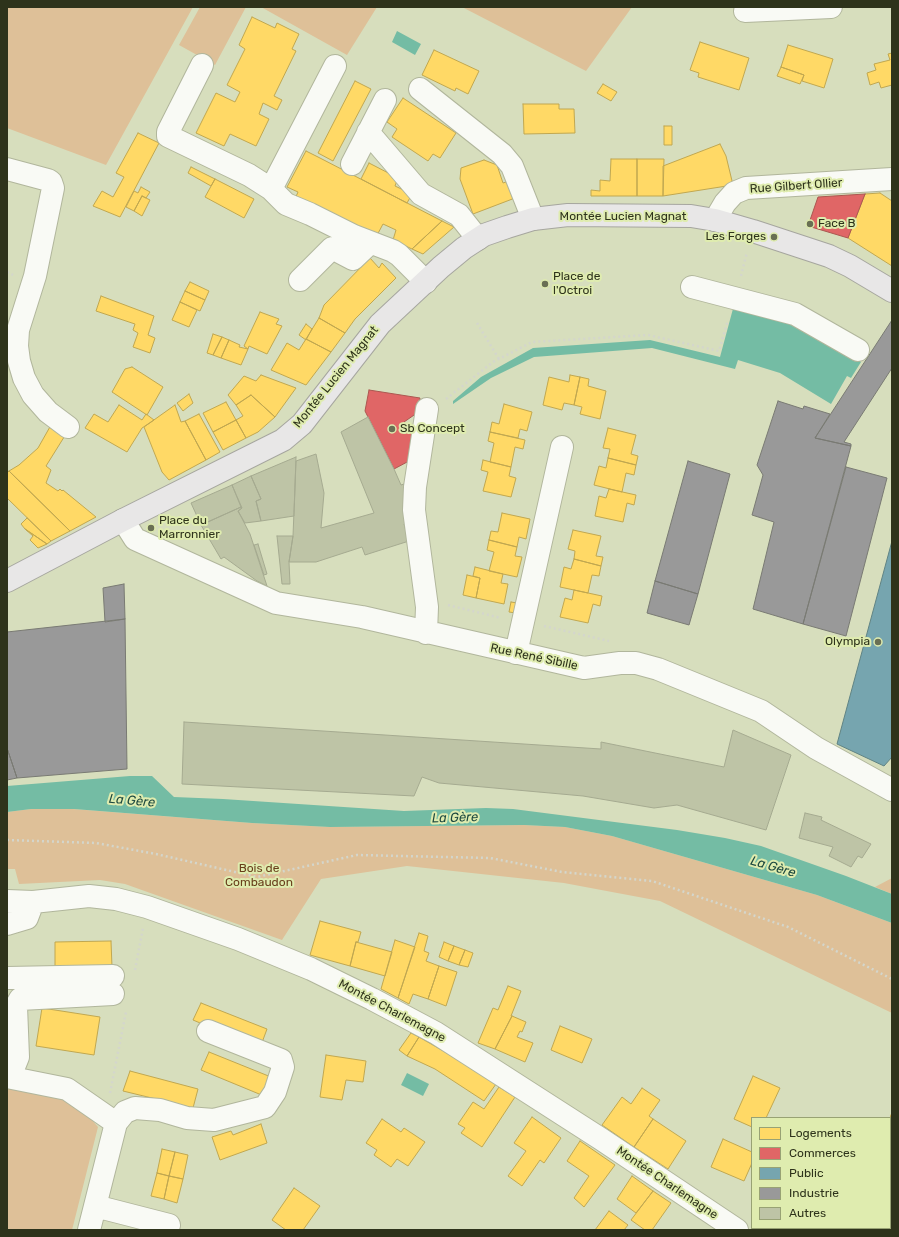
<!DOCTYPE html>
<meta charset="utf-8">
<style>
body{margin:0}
#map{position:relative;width:899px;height:1237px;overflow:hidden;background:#d7debd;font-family:Rubik,sans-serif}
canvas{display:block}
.frame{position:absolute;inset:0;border:8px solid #2e331b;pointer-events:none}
.legend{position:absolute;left:751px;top:1117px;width:140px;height:112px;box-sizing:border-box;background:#dfecaf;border:1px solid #98a274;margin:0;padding:5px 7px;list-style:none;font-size:12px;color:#2e331b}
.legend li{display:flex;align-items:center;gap:8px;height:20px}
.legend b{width:20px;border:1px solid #98a274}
</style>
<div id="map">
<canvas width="899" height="1237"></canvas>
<div class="frame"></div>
<ul class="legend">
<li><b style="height:11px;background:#ffd966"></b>Logements</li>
<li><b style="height:11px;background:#e06666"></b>Commerces</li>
<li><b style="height:11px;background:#76a5af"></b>Public</li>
<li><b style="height:11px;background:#999"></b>Industrie</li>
<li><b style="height:11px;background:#bec4a6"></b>Autres</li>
</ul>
</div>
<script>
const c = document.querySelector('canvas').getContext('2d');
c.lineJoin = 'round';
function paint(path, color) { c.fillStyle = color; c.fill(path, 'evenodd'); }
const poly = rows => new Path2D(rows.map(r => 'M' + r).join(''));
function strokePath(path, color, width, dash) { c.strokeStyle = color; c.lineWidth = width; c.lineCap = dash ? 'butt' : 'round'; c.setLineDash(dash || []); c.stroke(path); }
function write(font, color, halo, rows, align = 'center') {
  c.font = font + ' Rubik,sans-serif'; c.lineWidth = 4; c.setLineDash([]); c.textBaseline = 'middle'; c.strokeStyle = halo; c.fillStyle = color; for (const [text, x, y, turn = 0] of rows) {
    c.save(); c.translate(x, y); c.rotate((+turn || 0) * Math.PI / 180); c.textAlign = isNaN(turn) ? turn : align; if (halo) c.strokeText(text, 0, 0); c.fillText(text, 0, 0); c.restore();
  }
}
paint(poly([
 [7,7,193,7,106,165,7,128],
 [200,7,246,7,215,65,179,45],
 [261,7,377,7,347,55],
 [462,7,632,7,586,71],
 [31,809,73,809,252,823,330,827,524,825,565,827,612,836,817,895,892,923,892,1013,660,901,564,883,407,866,321,879,282,940,125,884,100,880,19,884,15,869,7,869,7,812],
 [892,878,892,894,875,887],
 [7,1084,72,1097,98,1127,72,1230,7,1230]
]), '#dec098');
paint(poly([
 [397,31,421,44,415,55,392,42],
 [734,305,802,323,861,362,851,378,847,376,831,404,780,373,738,360,735,369,652,348,534,357,491,378,453,404,453,401,481,377,533,348,650,340,720,357],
 [130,776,152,776,174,797,223,799,404,811,486,808,513,809,677,830,725,838,761,846,846,876,892,894,892,923,817,895,612,836,565,827,524,825,330,827,252,823,74,809,31,809,7,812,7,786],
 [407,1073,429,1084,423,1096,401,1085]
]), '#74bca4');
const homes = poly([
 [252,17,275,28,277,23,299,34,292,49,296,51,274,96,282,100,277,110,263,103,259,114,269,119,256,146,230,134,224,146,196,133,216,93,235,102,240,92,227,85,245,49,239,45,252,17],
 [700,42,749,58,739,90,698,77,699,73,690,70,700,42],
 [788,45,833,59,824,88,802,81,804,75,781,67,788,45],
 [434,50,479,71,468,94,456,88,455,91,422,75,434,50],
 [892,53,892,85,881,88,879,82,870,85,867,73,876,70,874,64,890,60,888,54,892,53],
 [781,67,804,75,800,84,777,76,781,67],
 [355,81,371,89,333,161,318,153,355,81],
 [603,84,617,92,611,101,597,93,603,84],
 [403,98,456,133,440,158,433,154,428,161,392,137,397,129,387,122,403,98],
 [523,104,559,104,559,109,574,109,575,133,524,134,523,104],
 [664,126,672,126,672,145,664,145,664,126],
 [138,133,159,143,120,217,93,206,102,191,113,197,124,177,116,173,138,133],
 [720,144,726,156,733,185,663,196,663,166,720,144],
 [306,151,318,157,442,221,412,249,393,240,396,230,383,224,375,239,295,199,298,192,287,187,306,151],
 [611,159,637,159,637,196,591,196,591,190,600,191,600,180,610,181,611,159],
 [637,159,664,159,663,196,637,196,637,159],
 [484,160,497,165,503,183,509,181,515,198,473,214,460,179,461,168,484,160],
 [369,163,398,178,395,186,412,194,407,203,361,179,369,163],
 [191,167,215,179,211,186,188,173,191,167],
 [215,179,254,199,244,218,205,197,215,179],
 [141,187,150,192,146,198,142,196,134,211,126,207,134,191,138,193,141,187],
 [880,193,892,201,892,266,848,238,865,194,880,193],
 [142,196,150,200,142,216,134,211,142,196],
 [442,221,454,227,423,254,412,249,442,221],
 [370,258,379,268,382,263,396,278,355,319,345,333,319,318,324,305,370,258],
 [190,282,209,291,205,300,185,291,190,282],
 [185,291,205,300,200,311,180,302,185,291],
 [101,296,154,316,148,335,155,338,150,353,133,347,138,333,133,330,135,324,96,311,101,296],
 [180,302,197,310,189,327,172,320,180,302],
 [260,312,279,319,276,324,282,326,267,354,249,346,248,349,244,346,260,312],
 [319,318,345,333,331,352,306,339,319,318],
 [306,324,312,329,306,340,299,335,306,324],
 [213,334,222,337,213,355,207,353,213,334],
 [222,337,229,340,221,358,213,355,222,337],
 [306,339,331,352,306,385,271,370,287,343,299,350,306,339],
 [229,340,240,345,239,347,248,349,241,365,221,358,229,340],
 [132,367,163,387,147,415,112,392,125,369,132,367],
 [261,375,296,388,275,417,251,395,236,405,228,395,244,376,256,381,261,375],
 [570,375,580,377,574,405,564,403,562,410,543,405,549,377,569,382,570,375],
 [580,377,589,379,588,386,606,391,600,419,580,414,582,407,574,405,580,377],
 [189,394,193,403,183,411,177,403,189,394],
 [251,395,275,417,258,432,246,438,236,420,243,416,236,405,251,395],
 [226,402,236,420,213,432,203,413,226,402],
 [504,404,532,412,527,431,520,429,518,438,490,432,492,422,499,424,504,404],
 [119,405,142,420,146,414,154,420,142,428,127,452,85,428,94,414,108,422,119,405],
 [175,405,181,422,185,421,206,460,169,480,162,472,144,427,175,405],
 [199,414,220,452,206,460,185,421,199,414],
 [236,420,246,438,223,450,213,432,236,420],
 [51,425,66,434,46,466,51,470,46,483,58,491,60,489,62,491,63,490,96,517,70,531,9,471,19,465,38,448,51,425],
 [608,428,636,435,631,454,638,456,636,465,608,458,610,449,603,448,608,428],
 [490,432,525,440,523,449,515,447,511,467,490,462,494,443,488,441,490,432],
 [608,458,636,465,634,475,626,473,622,492,594,485,599,466,606,468,608,458],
 [483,460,511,467,509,476,516,478,511,497,483,491,488,472,481,470,483,460],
 [9,471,70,531,51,541,7,498,7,473,9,471],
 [609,489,636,495,634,505,627,503,623,522,595,516,599,496,606,498,609,489],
 [502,513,530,519,526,539,519,537,517,547,489,540,491,531,498,532,502,513],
 [27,518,51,541,47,544,25,529,21,524,27,518],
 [25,529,47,544,38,548,30,540,33,536,25,529],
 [573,530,601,536,596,556,603,557,601,566,574,559,575,551,568,549,573,530],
 [489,540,517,547,515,556,522,557,517,577,489,571,494,552,487,550,489,540],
 [574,559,601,566,599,576,592,575,588,593,560,587,564,567,571,569,574,559],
 [475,567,503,574,501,583,508,584,504,604,476,598,480,578,473,576,475,567],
 [467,575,480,578,476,598,463,595,467,575],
 [574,590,602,596,600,606,593,604,588,623,560,617,565,598,572,600,574,590],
 [511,602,517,603,516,613,509,612,511,602],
 [320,921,361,932,358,942,356,942,350,966,310,955,320,921],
 [419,933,428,936,424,951,429,953,426,961,439,966,428,999,413,994,409,1004,398,998,419,933],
 [395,940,415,947,398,998,381,989,395,940],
 [111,941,112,967,55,968,55,942,111,941],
 [356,942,392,952,385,976,350,966,356,942],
 [444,942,454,946,448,961,439,957,444,942],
 [454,946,465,950,459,965,448,961,454,946],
 [465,950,473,953,468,967,459,965,465,950],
 [439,966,457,972,446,1006,428,999,439,966],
 [508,986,521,991,511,1016,512,1016,495,1049,478,1043,493,1008,498,1010,508,986],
 [201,1003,267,1029,260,1048,193,1020,201,1003],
 [42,1008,100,1017,94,1055,36,1046,42,1008],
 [512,1016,526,1022,522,1032,520,1031,517,1037,533,1043,525,1062,495,1049,512,1016],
 [560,1026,592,1039,582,1063,551,1050,560,1026],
 [411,1033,419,1037,407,1056,399,1050,411,1033],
 [419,1037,445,1052,496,1084,484,1101,435,1069,407,1056,419,1037],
 [209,1052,271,1077,264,1096,201,1070,209,1052],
 [326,1055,366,1061,363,1082,346,1080,342,1100,320,1097,326,1055],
 [130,1071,198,1089,193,1108,123,1091,130,1071],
 [753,1076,780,1088,766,1118,752,1118,752,1127,734,1119,753,1076],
 [499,1087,515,1097,482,1147,461,1133,465,1128,458,1124,473,1102,484,1109,499,1087],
 [642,1088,660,1100,649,1116,653,1119,634,1147,602,1125,622,1097,631,1104,642,1088],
 [891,1115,892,1115,892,1164,890,1163,890,1118,891,1115],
 [532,1117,561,1138,544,1163,540,1160,522,1186,508,1176,526,1151,514,1143,532,1117],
 [382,1119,401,1132,404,1128,425,1142,408,1166,397,1159,391,1167,374,1155,377,1150,366,1143,382,1119],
 [653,1119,686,1141,668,1169,634,1147,653,1119],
 [261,1124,267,1143,220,1160,212,1137,231,1131,233,1135,261,1124],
 [723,1139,752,1152,752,1163,744,1181,711,1167,723,1139],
 [580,1141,615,1165,584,1207,574,1198,589,1176,567,1161,580,1141],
 [162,1149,175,1152,169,1176,157,1173,162,1149],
 [175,1152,188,1155,183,1179,169,1176,175,1152],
 [157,1173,169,1176,164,1199,151,1196,157,1173],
 [169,1176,183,1179,177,1203,164,1199,169,1176],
 [632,1176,653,1191,636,1213,617,1199,632,1176],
 [294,1188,320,1206,303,1230,286,1230,272,1220,294,1188],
 [653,1191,671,1203,652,1230,645,1230,631,1220,653,1191],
 [609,1211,628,1225,624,1230,595,1230,609,1211],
 [757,1228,808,1228,807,1230,760,1230,757,1228],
 [808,1228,833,1228,832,1230,807,1230,808,1228]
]);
paint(homes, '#ffd966');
strokePath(homes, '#c0a750', 1);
const shops = poly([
 [865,194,848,238,808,226,818,197,865,194],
 [369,390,420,398,417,413,404,422,414,436,409,461,394,469,365,411,369,390]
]);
paint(shops, '#e06666');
strokePath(shops, '#ab5750', 1);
const public = poly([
 [892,541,892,757,884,766,837,744,892,541]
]);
paint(public, '#76a5af');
strokePath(public, '#608383', 1);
const industry = poly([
 [892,320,892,368,844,442,851,444,851,446,815,438,892,320],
 [778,401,803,409,804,406,830,414,815,438,851,446,803,624,753,609,774,522,752,515,763,475,757,465,778,401],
 [688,461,730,474,698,594,655,581,688,461],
 [846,467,887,478,846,636,803,624,846,467],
 [655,581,698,594,689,625,647,613,655,581],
 [124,584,125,619,105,622,103,588,124,584],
 [125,619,127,769,17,778,7,748,7,632,125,619],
 [7,748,17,778,7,780,7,748]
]);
paint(industry, '#999');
strokePath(industry, '#797a73', 1);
const building = poly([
 [368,417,394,469,401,485,404,484,408,522,404,524,409,541,365,555,362,547,316,562,289,562,293,536,296,461,316,454,324,493,321,528,374,513,341,432,368,417],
 [296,457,294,516,261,521,256,501,261,499,251,476,296,457],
 [251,476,261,499,256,501,261,521,245,523,238,511,242,508,232,485,251,476],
 [232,485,241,507,201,525,191,503,232,485],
 [241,507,242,508,238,511,250,534,267,586,257,581,224,557,221,559,201,525,241,507],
 [277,536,293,536,289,562,290,584,282,584,277,536],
 [258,544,267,574,264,575,254,545,258,544],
 [184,722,601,749,601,742,724,767,733,730,791,755,766,830,677,805,654,808,583,796,439,783,422,777,414,796,182,784,184,722],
 [805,813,822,817,821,820,871,844,862,858,858,856,851,867,829,856,833,847,799,838,805,813]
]);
paint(building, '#bec4a6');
strokePath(building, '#a5aa90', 1);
const minor = poly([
 [745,11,831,7],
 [202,65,168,132,168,136,249,175,271,189],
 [335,66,271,189,286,204,310,214,354,236,393,251,399,255,426,282],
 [420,89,502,154,512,166,533,219],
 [368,132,421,194,459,215,478,239],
 [352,164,385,100],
 [7,169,48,180,51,182,53,188,35,276,18,330,17,346,19,361,24,378,33,395,48,412,68,427],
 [715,220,725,203,734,193,746,188,892,179],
 [300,280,332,248,353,259,370,243],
 [692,287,795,314,858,350],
 [123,520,135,539,276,603,362,617,584,668,620,663,636,663,658,669,761,711,816,748,892,790],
 [426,633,427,607,414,510,415,487,427,409],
 [516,653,562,447],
 [7,901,33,902,89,896,116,899,147,907,238,939,311,969,372,999,436,1033,601,1139,737,1230],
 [7,924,27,918,33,902],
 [7,978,113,976],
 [7,1077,67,1089,116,1123],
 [10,1077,18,1057,16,1006,20,999,113,994],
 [95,1206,169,1225],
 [89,1230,116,1123,125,1112,135,1108,160,1110,187,1118,214,1120,265,1107,275,1092,283,1067,281,1060,208,1031]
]);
const major = poly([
 [7,581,123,520,283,440,302,424,380,324,441,267,464,248,484,235,507,227,533,219,568,215,691,216,715,220,753,231,829,256,850,266,892,291]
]);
strokePath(minor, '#b1b69c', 24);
strokePath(major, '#a6a69f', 24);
strokePath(poly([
 [7,272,13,275],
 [741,276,747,252],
 [477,323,499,359],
 [446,399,493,362,532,342,648,335,719,351,728,320],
 [448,605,501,618],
 [544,626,609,641],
 [7,840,96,843,156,854,257,877,357,855,490,858,562,872,652,881,788,927,892,979],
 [135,970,143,928],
 [110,1093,126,1012]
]), '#d4d6cc', 2.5, [2, 3]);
strokePath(minor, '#f9faf5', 22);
strokePath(major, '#e8e7e7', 22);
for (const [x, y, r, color] of [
 [810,224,4,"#696f54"],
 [774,237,4,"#696f54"],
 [545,284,4,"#696f54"],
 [392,429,4,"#696f54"],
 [151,528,4,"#696f54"],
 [878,642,4,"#696f54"]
]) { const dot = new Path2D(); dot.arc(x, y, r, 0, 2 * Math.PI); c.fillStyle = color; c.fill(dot); strokePath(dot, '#dfecaf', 1.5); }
write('12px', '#2e331b', '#dfecaf', [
 ["Rue Gilbert Ollier",796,186,-4],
 ["Montée Lucien Magnat",623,217],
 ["Montée Lucien Magnat",336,377,-51],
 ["Rue René Sibille",534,657,12],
 ["Montée Charlemagne",392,1011,28],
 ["Montée Charlemagne",667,1183,34]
]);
write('12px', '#2e331b', '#dfecaf', [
 ["Face B",818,224],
 ["Les Forges",766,237,"right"],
 ["Place de",553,277],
 ["l'Octroi",553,291],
 ["Sb Concept",400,429],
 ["Place du",159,521],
 ["Marronnier",159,535],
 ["Olympia",870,642,"right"]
], 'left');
write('12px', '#683e1b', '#dfecaf', [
 ["Bois de",259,869],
 ["Combaudon",259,883]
]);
write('italic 13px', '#1c483f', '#dfecaf', [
 ["La Gère",132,801,5],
 ["La Gère",455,818,-2],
 ["La Gère",773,867,16]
]);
</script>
